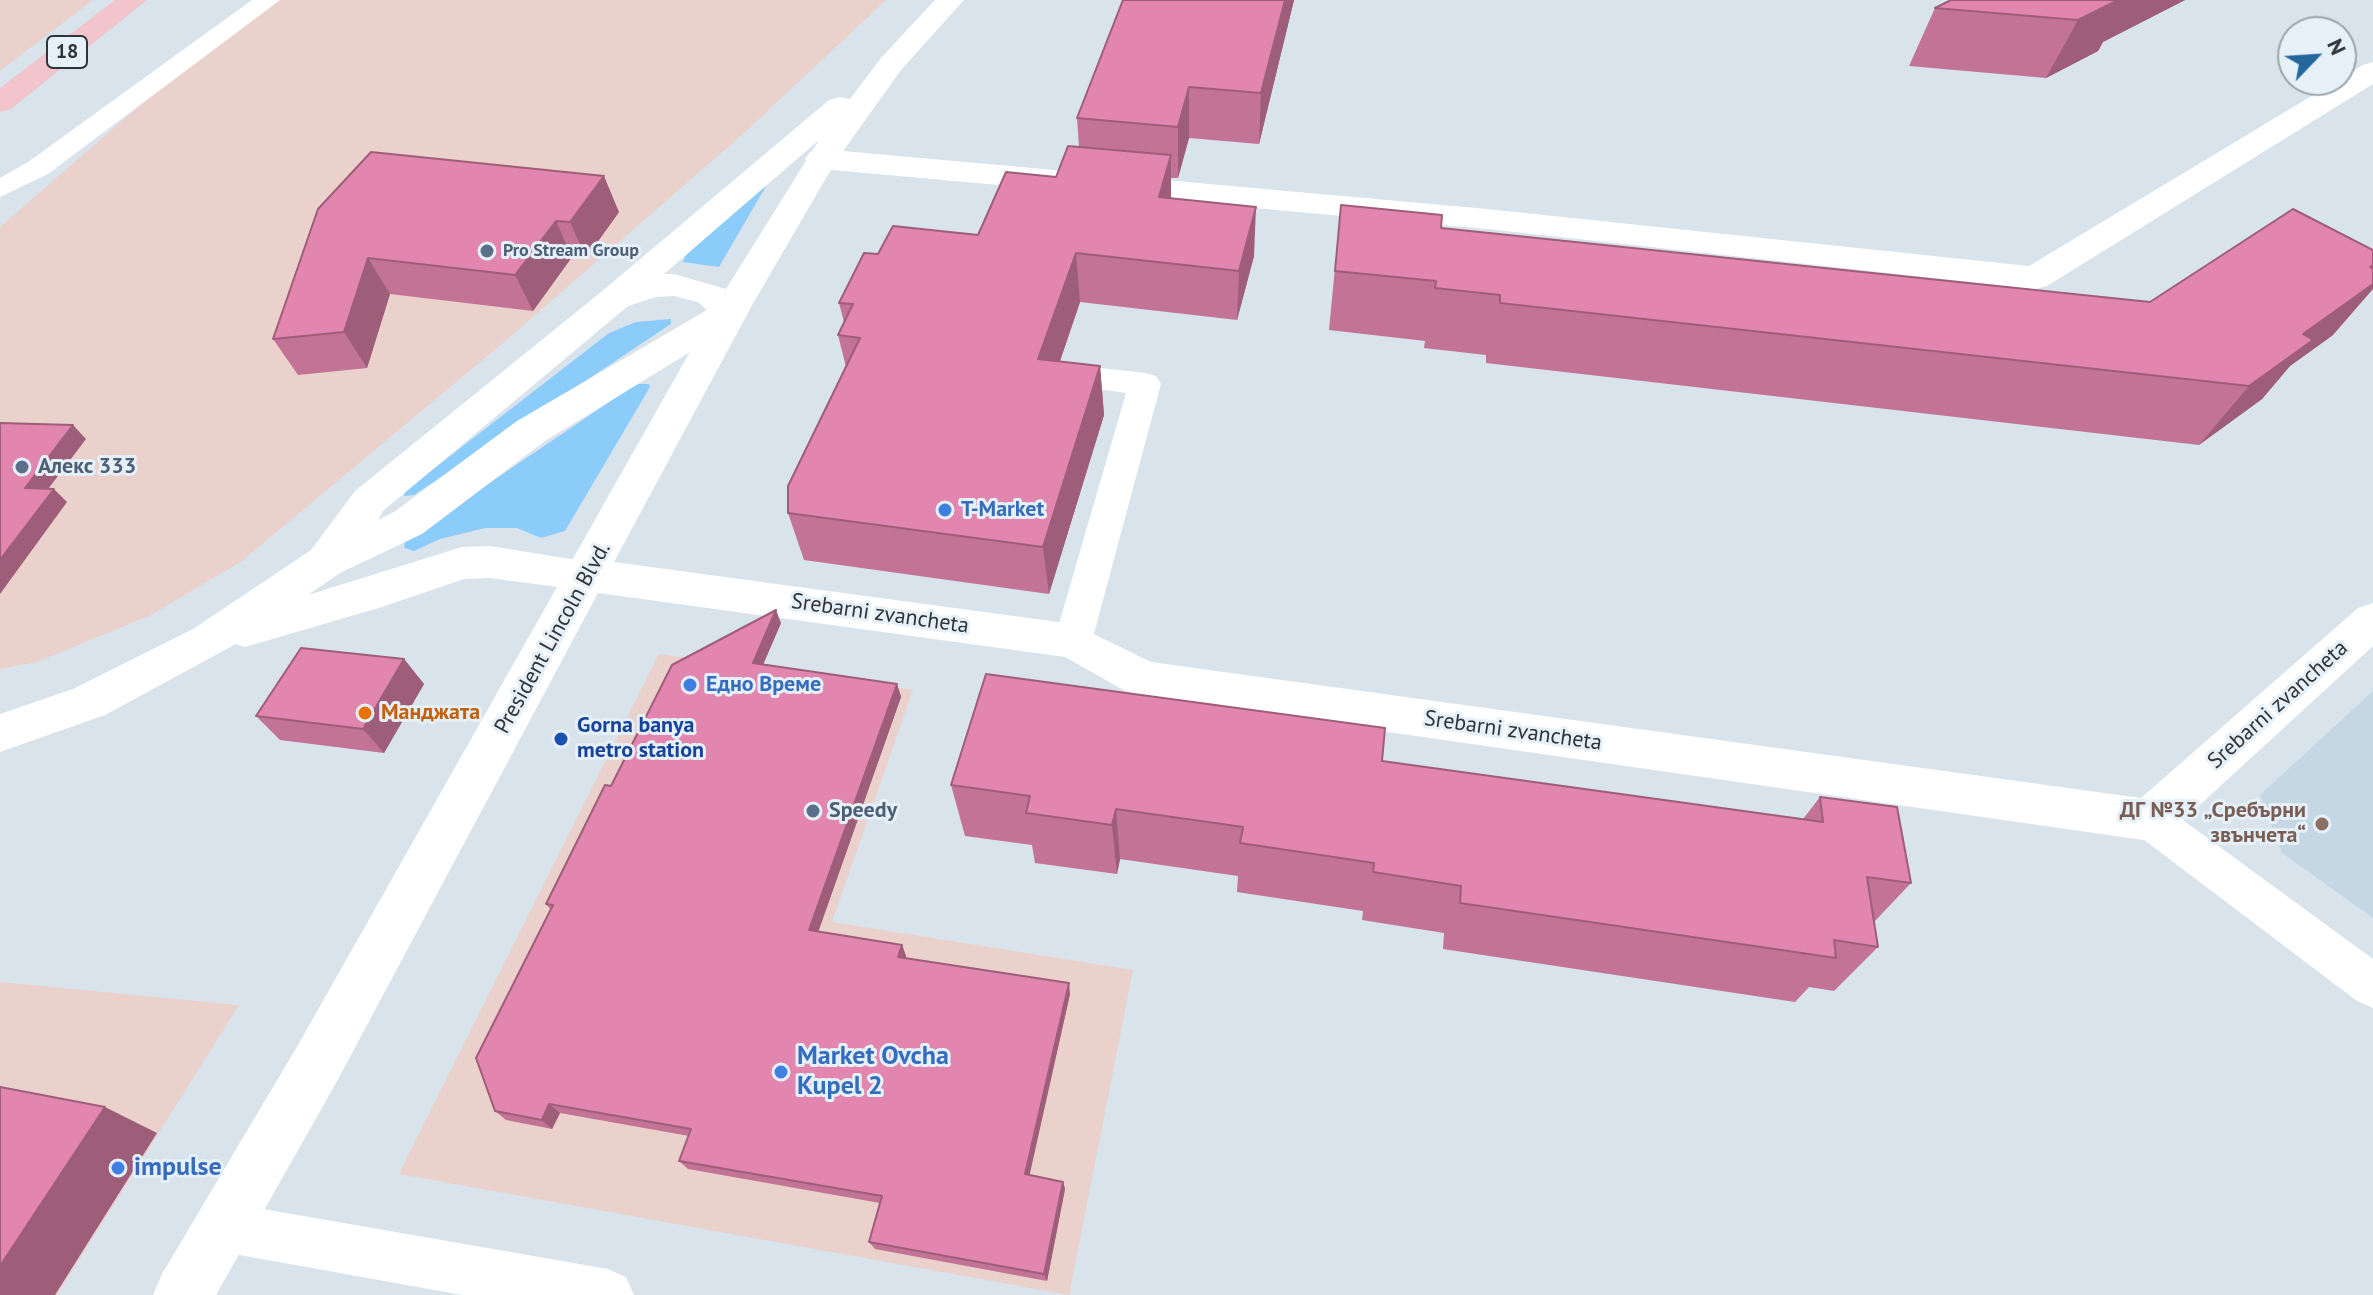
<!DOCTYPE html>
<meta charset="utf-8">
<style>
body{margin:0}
#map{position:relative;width:2373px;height:1295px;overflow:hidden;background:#d8e3ec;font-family:"PT Sans",sans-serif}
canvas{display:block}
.north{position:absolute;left:2277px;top:16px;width:80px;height:80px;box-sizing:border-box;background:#e5f0f9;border:2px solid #9da5ab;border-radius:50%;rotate:65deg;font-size:22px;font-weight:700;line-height:32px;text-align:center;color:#303437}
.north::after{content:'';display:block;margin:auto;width:28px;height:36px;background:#24679c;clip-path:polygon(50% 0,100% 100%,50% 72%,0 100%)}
</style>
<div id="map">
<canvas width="2373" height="1295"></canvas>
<div class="north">N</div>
</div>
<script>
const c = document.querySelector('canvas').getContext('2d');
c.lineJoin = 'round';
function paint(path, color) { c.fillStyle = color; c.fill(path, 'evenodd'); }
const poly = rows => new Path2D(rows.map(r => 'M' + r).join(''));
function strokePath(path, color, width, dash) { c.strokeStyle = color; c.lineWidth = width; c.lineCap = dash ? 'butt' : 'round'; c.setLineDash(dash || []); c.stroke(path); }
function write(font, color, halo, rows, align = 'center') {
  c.font = font + ' "PT Sans",sans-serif'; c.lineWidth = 6; c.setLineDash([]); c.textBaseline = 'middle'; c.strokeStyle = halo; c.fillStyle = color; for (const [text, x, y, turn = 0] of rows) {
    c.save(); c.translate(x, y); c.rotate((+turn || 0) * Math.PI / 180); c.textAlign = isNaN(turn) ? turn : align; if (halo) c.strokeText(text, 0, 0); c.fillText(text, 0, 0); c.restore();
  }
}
paint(poly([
 [0,0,93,0,0,71],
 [261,0,886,0,744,133,510,337,242,561,151,615,37,662,0,669,0,227],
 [659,654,913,690,832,922,1133,970,1069,1295,399,1174],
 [0,982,239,1005,57,1295,0,1295]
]), '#ebd1cc');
paint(poly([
 [2373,691,2373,918,2282,853,2260,795]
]), '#c6d7e4');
paint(poly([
 [765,179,769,181,719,267,683,262,685,256],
 [671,319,671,324,414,495,404,496,405,491,609,333,636,322],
 [636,384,649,384,650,387,565,531,541,538,517,528,485,528,440,539,414,551,404,548,405,540]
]), '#8cccfa');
paint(poly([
 [252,0,280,0,48,174,0,197,0,178,28,162,252,0],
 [1083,366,1145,373,1156,376,1161,384,1092,641,1086,652,1073,656,1060,652,1054,641,1126,393,1072,385,1067,377,1072,369,1083,366],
 [2150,802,2165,807,2373,959,2373,1008,2357,1001,2135,833,2129,820,2135,807,2150,802],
 [223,1202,608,1269,626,1277,634,1295,462,1295,223,1252,205,1245,198,1227,205,1209,223,1202]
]), '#fff');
paint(poly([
 [2373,62,2373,84,2047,286,2035,289,1487,229,821,169,810,166,805,159,810,152,821,149,1487,209,2029,266,2363,65,2373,62],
 [731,300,744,303,749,311,614,562,1073,624,1151,662,2141,798,2358,608,2373,603,2373,646,2167,835,2150,841,1143,697,1127,692,1065,657,598,593,336,1083,216,1295,153,1295,162,1274,298,1045,713,311,718,303,731,300]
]), '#fff');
paint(poly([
 [935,0,964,0,901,70,836,161,744,319,545,441,422,534,340,573,308,595,462,547,490,546,602,564,608,575,602,586,587,591,490,578,464,579,382,607,245,647,236,644,105,715,0,752,0,714,73,689,193,629,311,550,355,491,601,292,829,100,840,97,850,99,881,58,935,0],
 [819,140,726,289,674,274,664,274,819,140],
 [674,296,698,302,707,310,517,421,394,512,378,520,383,511,628,306,656,297,674,296]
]), '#fff');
paint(poly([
 [115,0,147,0,11,109,0,112,0,88,115,0]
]), '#f2c4cc');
paint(poly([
 [1123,0,1294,0,1259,144,1189,138,1178,178,1171,178,1171,198,1254,256,1237,320,1080,302,1060,361,1100,366,1104,415,1049,594,804,560,788,513,846,367,838,335,844,322,839,303,878,254,978,235,1056,177,1079,147,1077,118],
 [1951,0,2185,0,2103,42,2098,51,2046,78,1909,66,1935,8],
 [1341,205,1441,228,2333,335,2290,366,2262,399,2199,445,1486,363,1486,355,1424,348,1425,341,1329,330],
 [318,209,619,212,586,258,572,257,533,311,390,294,367,368,298,375,273,339],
 [781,623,763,665,897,684,901,697,818,932,902,945,906,956,906,958,1070,994,1029,1175,1063,1182,1065,1189,1047,1281,875,1249,869,1242,880,1203,688,1169,679,1161,689,1136,560,1113,552,1129,506,1120,495,1111,551,910,546,904],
 [404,659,424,684,384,753,280,740,256,716],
 [1382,761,1803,819,1820,797,1911,883,1874,922,1878,947,1834,991,1809,987,1795,1002,1443,949,1444,933,1362,920,1363,911,1237,892,1238,876,1120,859,1117,874,1035,863,1032,845,965,836,951,785]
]), '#c27396');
paint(poly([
 [1285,0,1294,0,1259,144,1261,93],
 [2118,0,2185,0,2103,42,2098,51,2046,78,2078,20],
 [1189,87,1189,138,1178,178,1178,127],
 [1171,155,1171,204,1159,197],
 [604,176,619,212,586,258,570,222],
 [1256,207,1254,256,1237,320,1239,271],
 [556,221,572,257,533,311,515,275],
 [1076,253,1080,302,1044,408,1038,359],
 [368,258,390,294,367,368,344,332],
 [2373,265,2373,289,2333,335,2290,366,2262,399,2199,445,2249,386],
 [1100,366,1104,415,1049,594,1043,547],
 [73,425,86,439,39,501,25,488],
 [54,489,67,502,0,594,0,560],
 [776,610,781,623,758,676,753,663],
 [404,659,424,684,384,753,363,729],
 [897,684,901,697,815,941,809,930],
 [1116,809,1120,859,1117,874,1112,825],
 [902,945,906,956,903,967,898,957],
 [1069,983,1070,994,1028,1182,1025,1174],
 [549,1104,560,1113,552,1129,542,1120],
 [105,1107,157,1133,55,1295,0,1295,0,1266],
 [1063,1182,1065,1189,1047,1281,1044,1274]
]), '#9e5e7a');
const building = poly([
 [1123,0,1285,0,1261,93,1189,87,1178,127,1077,118,1123,0],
 [1951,0,2118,0,2078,20,1935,8,1951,0],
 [1068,146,1171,155,1159,197,1256,207,1239,271,1076,253,1038,359,1100,366,1043,547,788,513,788,486,860,338,838,335,853,304,839,303,864,253,878,254,893,226,978,235,1006,172,1056,177,1068,146],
 [371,152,604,176,570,222,556,221,515,275,368,258,344,332,273,339,318,209,371,152],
 [1341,205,1442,215,1441,228,2150,302,2293,209,2373,250,2373,265,2370,267,2373,269,2373,284,2303,334,2313,340,2249,386,1500,303,1500,295,1435,288,1436,281,1335,271,1341,205],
 [0,423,73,425,25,488,54,489,0,560,0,423],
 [776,610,753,663,897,684,809,930,902,945,898,957,1069,983,1025,1174,1063,1182,1044,1274,869,1242,882,1196,679,1161,691,1129,549,1104,542,1120,495,1111,476,1058,553,905,546,904,605,785,611,786,672,665,776,610],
 [301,648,404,659,363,729,256,716,301,648],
 [986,674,1385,728,1382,761,1823,822,1820,797,1897,807,1911,883,1867,877,1878,947,1834,940,1836,958,1460,903,1461,886,1373,872,1374,863,1240,843,1243,827,1116,809,1112,825,1026,813,1030,796,951,785,986,674],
 [0,1087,105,1107,0,1266,0,1087]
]);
paint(building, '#e286af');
strokePath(building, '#9e5e7a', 2);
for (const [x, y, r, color] of [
 [487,251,8,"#5c6f8a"],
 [22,467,8,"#5c6f8a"],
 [945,510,8,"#3f7fe0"],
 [690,685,8,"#3f7fe0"],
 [365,713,8,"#e8710a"],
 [561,739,8,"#1a4fb4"],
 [813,811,8,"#5c6f8a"],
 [2322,824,8,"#8d6e63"],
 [781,1072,8,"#3f7fe0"],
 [118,1168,8,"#3f7fe0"]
]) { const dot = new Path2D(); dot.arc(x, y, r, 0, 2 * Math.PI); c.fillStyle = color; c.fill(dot); strokePath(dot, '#e5f0f9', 3); }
write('bold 18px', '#4e5e75', '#e5f0f9', [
 ["Pro Stream Group",503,251]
], 'left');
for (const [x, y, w] of [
 [67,52,40]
]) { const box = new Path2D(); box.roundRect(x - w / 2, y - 16, w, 32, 6); c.fillStyle = '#e5f0f9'; c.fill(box); strokePath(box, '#303437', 2); }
write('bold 20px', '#303437', null, [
 ["18",67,52]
]);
write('bold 22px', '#4e5e75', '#e5f0f9', [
 ["Алекс 333",38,467],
 ["Speedy",829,811]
], 'left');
write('bold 22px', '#366cbe', '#e5f0f9', [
 ["T-Market",961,510],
 ["Едно Време",706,685]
], 'left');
write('22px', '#303437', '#e5f0f9', [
 ["Srebarni zvancheta",880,614,8],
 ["President Lincoln Blvd.",553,638,-61],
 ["Srebarni zvancheta",2278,705,-42],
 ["Srebarni zvancheta",1513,731,8]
]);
write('bold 22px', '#c56008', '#e5f0f9', [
 ["Манджата",381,713]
], 'left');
write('bold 22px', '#164399', '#e5f0f9', [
 ["Gorna banya",577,726],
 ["metro station",577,751]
], 'left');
write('bold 22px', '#785e54', '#e5f0f9', [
 ["ДГ №33 „Сребърни",2306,811],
 ["звънчета“",2306,836]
], 'right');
write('bold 26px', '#366cbe', '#e5f0f9', [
 ["Market Ovcha",797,1057],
 ["Kupel 2",797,1087],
 ["impulse",134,1168]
], 'left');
</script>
